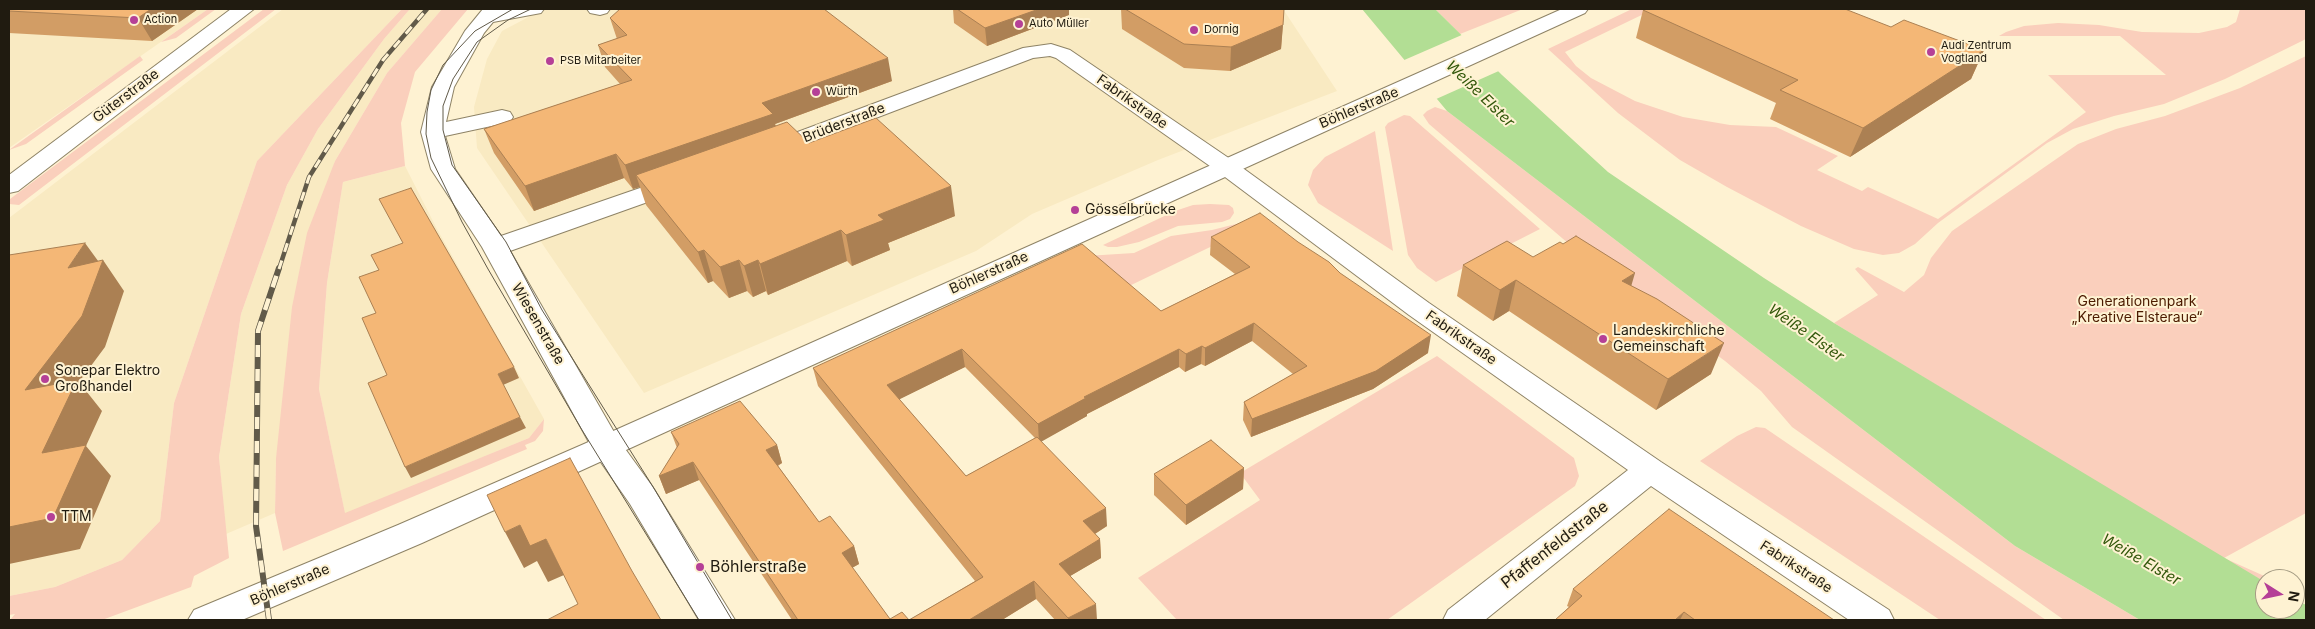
<!DOCTYPE html>
<meta charset="utf-8">
<style>
body{margin:0}
#map{position:relative;width:2315px;height:629px;overflow:hidden;background:#fef2d2;font-family:Inter,sans-serif}
canvas{display:block}
.frame{position:absolute;inset:0;border:10px solid #201b10;pointer-events:none}
.north{position:absolute;left:2255px;top:569px;width:50px;height:50px;box-sizing:border-box;background:#fef2d2;border:1px solid #a59c84;border-radius:50%;rotate:100deg;font-size:14px;font-weight:700;line-height:20px;text-align:center;color:#201b10}
.north::after{content:'';display:block;margin:auto;width:18px;height:22px;background:#b54097;clip-path:polygon(50% 0,100% 100%,50% 72%,0 100%)}
</style>
<div id="map">
<canvas width="2315" height="629"></canvas>
<div class="frame"></div>
<div class="north">N</div>
</div>
<script>
const c = document.querySelector('canvas').getContext('2d');
c.lineJoin = 'round';
function paint(path, color) { c.fillStyle = color; c.fill(path, 'evenodd'); }
const poly = rows => new Path2D(rows.map(r => 'M' + r).join(''));
function strokePath(path, color, width, dash) { c.strokeStyle = color; c.lineWidth = width; c.lineCap = dash ? 'butt' : 'round'; c.setLineDash(dash || []); c.stroke(path); }
function write(font, color, halo, rows, align = 'center') {
  c.font = font + ' Inter,sans-serif'; c.lineWidth = 4; c.setLineDash([]); c.textBaseline = 'middle'; c.strokeStyle = halo; c.fillStyle = color; for (const [text, x, y, turn = 0] of rows) {
    c.save(); c.translate(x, y); c.rotate((+turn || 0) * Math.PI / 180); c.textAlign = isNaN(turn) ? turn : align; if (halo) c.strokeText(text, 0, 0); c.fillText(text, 0, 0); c.restore();
  }
}
paint(poly([
 [9,9,208,9,9,148],
 [283,9,402,9,257,161,174,403,160,521,122,560,55,587,9,596,9,218],
 [410,9,442,9,387,73,335,161,276,458,275,513,226,534,219,457,241,314,287,185,318,129,384,39],
 [549,9,1283,9,1337,91,1158,160,1032,214,976,251,644,393,477,148,474,107,487,59,502,31,538,12],
 [405,166,437,229,544,419,529,438,345,514,319,389,327,283,343,182]
]), '#f9eac2');
paint(poly([
 [208,9,216,9,176,38,161,42],
 [264,9,276,9,19,205,9,204,10,199],
 [402,9,410,9,384,39,318,129,287,185,241,314,219,457,229,558,194,576,191,587,102,620,10,620,15,614,9,615,9,596,55,587,122,560,160,521,174,403,257,161],
 [442,9,468,9,415,72,401,123,405,166,343,182,327,283,319,389,345,513,529,438,544,419,543,431,535,441,525,445,527,449,283,551,275,513,276,458,292,307,307,233,335,161,387,73],
 [1435,9,1523,9,1460,34],
 [1632,9,1654,9,1565,52,1576,66,1591,78,1635,101,1683,117,1730,125,1776,127,1838,156,1817,170,1862,191,1868,187,1938,219,2086,112,2048,75,2166,75,2120,36,1999,36,2006,32,2024,26,2058,23,2099,25,2142,32,2199,33,2227,27,2236,22,2240,9,2306,9,2306,39,2225,79,2164,104,2114,116,2073,129,2047,143,1938,223,1915,244,1899,253,1883,255,1854,249,1801,226,1727,187,1680,160,1618,113,1548,49],
 [140,56,143,60,26,144,9,150],
 [2306,56,2306,513,2224,558,2271,579,2265,579,2265,582,2223,559,1834,323,1878,295,1855,269,1858,267,1904,292,1924,275,1931,258,1952,231,2078,144,2116,129,2165,116,2240,88],
 [1435,107,1447,111,2015,546,2140,620,2064,620,1792,427,1761,391,1725,361,1583,256,1429,124,1423,115,1427,111],
 [1404,115,1410,116,1540,229,1436,282,1417,268,1408,255,1385,127,1388,123],
 [1375,131,1393,251,1318,203,1308,185,1313,170,1325,157],
 [1210,204,1229,205,1233,208,1234,213,1230,219,1222,222,1178,226,1139,242,1117,247,1108,247,1103,245,1175,211,1193,205],
 [1244,222,1256,225,1127,287,1086,256,1134,253,1171,236,1212,230],
 [1437,356,1574,458,1579,476,1575,486,1387,620,1177,620,1138,578,1260,500,1240,473],
 [1756,427,1765,428,2046,620,1940,620,1700,461,1737,436]
]), '#facfbc');
paint(poly([
 [1362,9,1435,9,1502,75,1608,172,1764,278,1834,323,2265,582,2265,609,2295,609,2295,599,2306,605,2306,620,2140,620,2015,546,1447,111]
]), '#b2de94');
paint(poly([
 [1464,34,1501,70,1434,100,1402,61]
]), '#fef2d2');
const minor = poly([
 [231,9,254,9,18,191,9,193,9,175,231,9],
 [483,9,544,9,541,13,493,22,484,33,454,87,446,122,502,110,510,112,513,117,510,122,445,136,455,169,501,236,669,178,678,176,687,178,690,183,687,188,510,251,618,439,652,486,735,620,699,620,630,504,596,455,482,247,431,169,421,132,432,87,465,31,483,9],
 [587,9,610,9,607,13,600,15,590,13,587,9],
 [1051,44,1070,50,1233,161,1429,303,1661,462,1889,610,1894,620,1849,620,1651,486,1485,620,1443,620,1448,610,1628,470,1409,315,1217,171,1056,58,1050,56,1033,58,776,156,768,158,760,156,756,151,760,146,1023,48,1051,44]
]);
const major = poly([
 [1562,9,1588,9,1585,13,422,543,242,620,188,620,194,610,398,525,584,444,1562,9]
]);
strokePath(minor, '#8e8366', 2);
strokePath(major, '#8e8366', 2);
paint(minor, '#fff');
paint(major, '#fff');
strokePath(poly([
 [513,9,475,31,443,65,431,90,427,112,426,134,431,158,462,222,488,269,582,430,699,620],
 [531,9,508,20,477,42,453,79,443,106,443,130,452,165,506,242,542,310,655,490,732,620]
]), '#615a49', 1);
const railFar1 = poly([
 [279,269,309,177,383,60,427,9]
]);
const rail = poly([
 [269,620,256,526,258,331,279,268]
]);
strokePath(railFar1, '#615a49', 4.5);
strokePath(rail, '#615a49', 6);
strokePath(railFar1, '#fef2d2', 3, [9]);
strokePath(rail, '#fef2d2', 4.5, [12]);
paint(poly([
 [9,9,198,9,152,41,9,33],
 [953,9,1069,9,1069,15,987,46,954,23],
 [1121,9,1284,9,1281,49,1230,71,1184,68,1122,29],
 [1643,10,1891,27,1984,50,1971,79,1850,157,1770,119,1776,103,1636,38],
 [610,18,892,81,775,124,776,126,809,143,955,216,888,243,890,250,852,266,847,261,768,295,766,291,753,297,747,291,729,298,713,281,708,283,646,205,640,187,633,189,624,178,534,211,494,153,484,129,620,84,605,67,598,45,617,39],
 [1211,237,1428,353,1373,389,1251,437,1243,420,1244,402,1293,374,1252,341,1205,366,1201,364,1185,372,1179,367,1087,414,1087,416,1041,441,1107,526,1095,534,1100,539,1101,558,1070,576,1097,620,1055,620,1036,599,1002,620,792,620,699,480,666,494,659,476,677,448,671,432,777,445,782,463,778,466,819,522,854,546,859,564,852,568,890,619,909,620,975,581,818,386,813,368,1161,311,1235,274,1210,255],
 [965,367,1035,438,966,476,899,399],
 [1533,257,1631,286,1711,374,1656,410,1509,311,1493,321,1457,296,1463,265],
 [1244,468,1243,489,1186,525,1154,495,1154,474],
 [1573,589,1834,620,1555,620,1569,607,1567,606]
]), '#d29d65');
paint(poly([
 [151,9,198,9,152,41,138,18],
 [1039,9,1069,9,1069,15,987,46,985,28],
 [1283,25,1281,49,1230,71,1231,47],
 [1984,50,1971,79,1850,157,1863,128],
 [888,58,892,81,775,124,779,137,636,175,640,187,633,189,625,165,762,103],
 [616,154,624,178,534,211,525,186],
 [951,186,955,216,888,243,890,250,852,266,846,235,878,215],
 [841,230,847,261,768,295,760,264],
 [85,243,101,265,103,260,124,291,105,347,79,382,102,411,86,446,111,476,80,549,9,564,9,527,42,453,25,390,68,268],
 [704,250,713,281,708,283,698,252],
 [739,260,747,291,729,298,720,267],
 [758,260,766,291,753,297,744,266],
 [1635,273,1626,304,1622,281],
 [1516,280,1509,311,1493,321,1500,290],
 [1254,323,1252,341,1205,366,1205,348],
 [1431,335,1428,353,1373,389,1251,437,1252,419],
 [1724,343,1711,374,1656,410,1668,379],
 [1202,346,1201,364,1185,372,1186,354],
 [962,349,965,367,890,404,887,385],
 [1179,349,1179,367,1087,414,1087,416,1039,443,1038,424,1084,397],
 [514,367,519,378,503,385,498,374],
 [520,417,526,428,411,478,405,467],
 [777,445,782,463,772,468,766,450],
 [693,462,699,480,666,494,659,476],
 [1244,468,1243,489,1186,525,1186,505],
 [1106,508,1107,526,1085,540,1083,521],
 [520,525,546,539,564,575,548,582,537,561,524,568,505,532],
 [1100,539,1101,558,1060,582,1059,564],
 [854,546,859,564,846,571,842,553],
 [1034,581,1036,599,1002,620,969,620],
 [1096,604,1097,620,1068,620,1068,618],
 [1684,612,1680,620,1675,620]
]), '#ab8053');
const building = poly([
 [9,9,151,9,138,18,9,11,9,9],
 [620,9,824,9,888,58,762,103,773,114,625,165,616,154,525,186,484,129,632,80,598,45,627,35,610,18,620,9],
 [957,9,1039,9,985,28,957,9],
 [1125,9,1284,9,1283,25,1231,47,1184,44,1125,9],
 [1647,9,1845,9,1891,27,1904,20,1984,50,1863,128,1780,90,1798,80,1643,10,1647,9],
 [876,118,951,186,878,215,884,220,846,235,841,230,760,264,758,260,744,266,739,260,720,267,704,250,698,252,636,175,787,122,809,143,876,118],
 [411,188,514,367,498,374,520,417,405,467,368,383,387,375,362,318,376,313,359,277,379,270,371,255,403,243,379,199,411,188],
 [1260,213,1298,242,1329,262,1340,273,1431,335,1376,371,1252,419,1244,402,1307,366,1254,323,1205,348,1202,346,1186,354,1179,349,1084,397,1086,398,1038,424,962,349,887,385,966,476,1037,437,1106,508,1083,521,1100,539,1059,564,1096,604,1068,618,1034,581,969,620,798,620,693,462,659,476,679,444,671,432,740,401,777,445,766,450,819,522,830,516,854,546,842,553,890,619,902,612,909,620,983,577,813,368,1082,244,1161,311,1250,267,1211,237,1260,213],
 [1576,236,1635,273,1622,281,1657,299,1724,343,1668,379,1516,280,1500,290,1463,265,1507,241,1533,257,1560,242,1563,244,1576,236],
 [85,243,68,268,103,260,82,316,25,390,77,380,42,453,86,445,53,518,9,527,9,255,85,243],
 [1211,440,1244,468,1186,505,1154,474,1211,440],
 [570,458,632,571,661,620,547,620,578,604,546,539,530,546,520,525,505,532,487,495,570,458],
 [1669,509,1834,620,1695,620,1684,612,1675,620,1555,620,1582,596,1573,589,1669,509]
]);
paint(building, '#f4b776');
strokePath(building, '#ab8053', 1);
for (const [x, y, r, color] of [
 [134,20,5,"#b54097"],
 [1019,24,5,"#b54097"],
 [1194,30,5,"#b54097"],
 [1931,52,5,"#b54097"],
 [550,61,5,"#b54097"],
 [816,92,5,"#b54097"],
 [1075,210,5,"#b54097"],
 [1603,339,5,"#b54097"],
 [45,379,5,"#b54097"],
 [51,517,5,"#b54097"],
 [700,567,5,"#b54097"]
]) { const dot = new Path2D(); dot.arc(x, y, r, 0, 2 * Math.PI); c.fillStyle = color; c.fill(dot); strokePath(dot, '#fef2d2', 2); }
write('11px', '#201b10', '#fef2d2', [
 ["Action",144,20],
 ["Auto Müller",1029,24],
 ["Dornig",1204,30],
 ["Audi Zentrum",1941,46],
 ["Vogtland",1941,59],
 ["PSB Mitarbeiter",560,61],
 ["Würth",826,92]
], 'left');
write('14px', '#201b10', '#fef2d2', [
 ["Güterstraße",126,96,-37],
 ["Fabrikstraße",1132,102,35],
 ["Böhlerstraße",1359,108,-23],
 ["Brüderstraße",844,123,-21],
 ["Böhlerstraße",989,273,-24],
 ["Wiesenstraße",538,324,60],
 ["Fabrikstraße",1461,338,35],
 ["Fabrikstraße",1796,567,33],
 ["Böhlerstraße",290,585,-23]
]);
write('14px', '#201b10', '#fef2d2', [
 ["Gösselbrücke",1085,210],
 ["Landeskirchliche",1613,331],
 ["Gemeinschaft",1613,347],
 ["Sonepar Elektro",55,371],
 ["Großhandel",55,387],
 ["TTM",61,517]
], 'left');
write('14px', '#4c1b00', '#fef2d2', [
 ["Generationenpark",2137,302],
 ["„Kreative Elsteraue“",2137,318]
]);
write('italic 15px', '#32570a', '#fef2d2', [
 ["Weiße Elster",1480,94,44],
 ["Weiße Elster",1806,333,35],
 ["Weiße Elster",2141,560,30]
]);
write('16px', '#201b10', '#fef2d2', [
 ["Pfaffenfeldstraße",1555,545,-38]
]);
write('16px', '#201b10', '#fef2d2', [
 ["Böhlerstraße",710,567]
], 'left');
</script>
